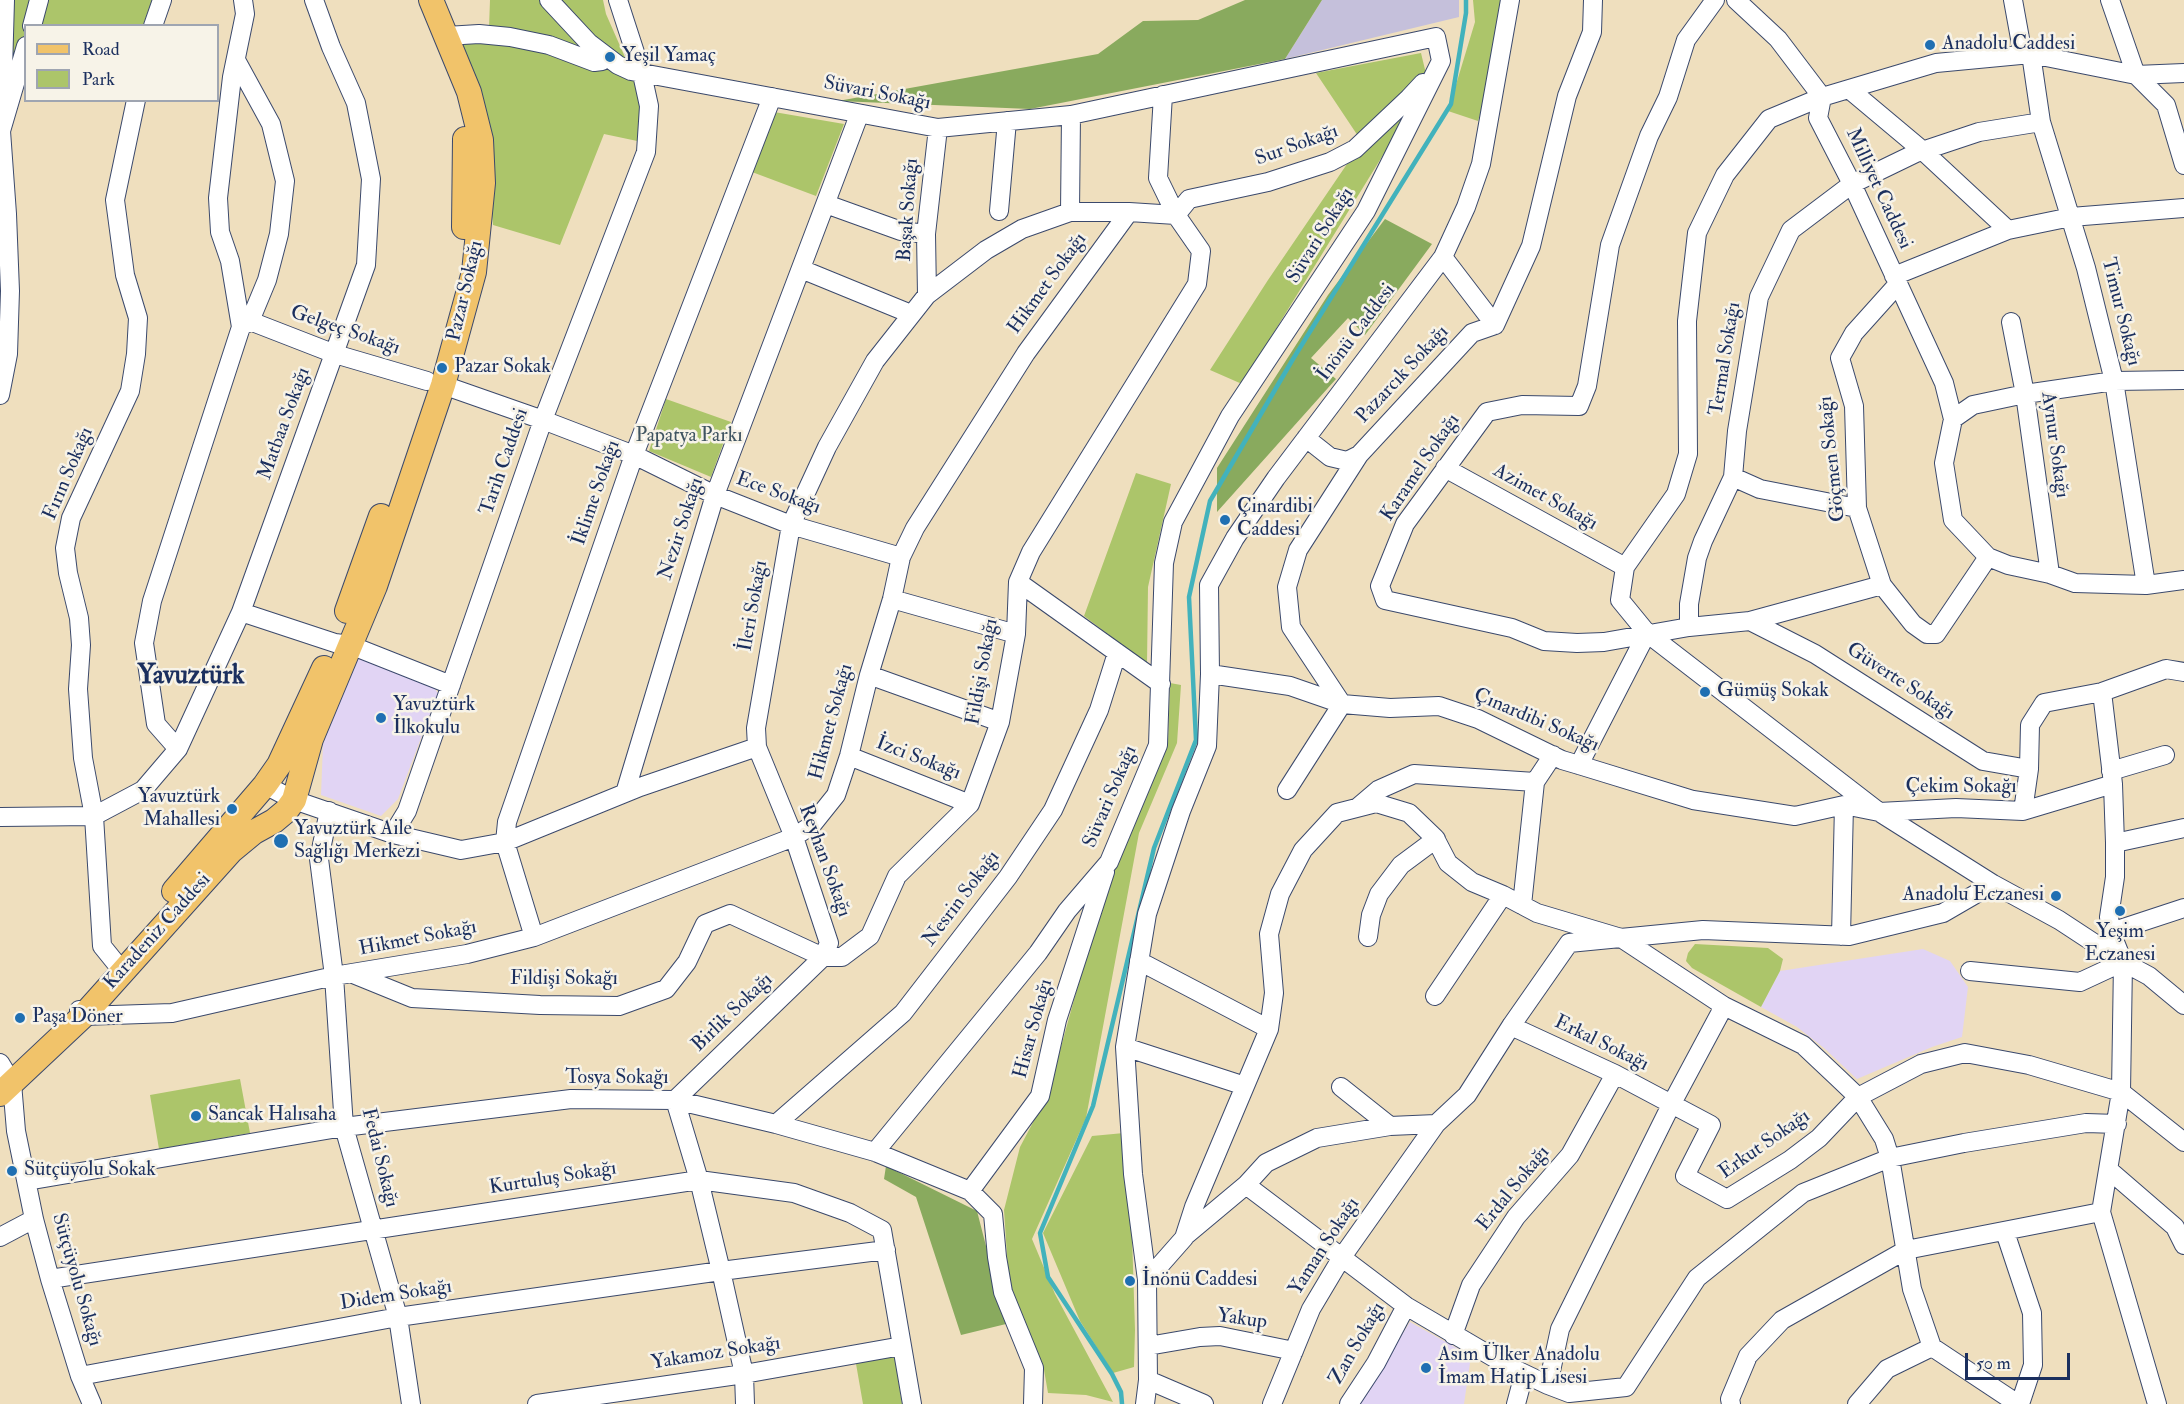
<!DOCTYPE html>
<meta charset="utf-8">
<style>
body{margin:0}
#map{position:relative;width:2184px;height:1404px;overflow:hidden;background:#efdfbe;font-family:"IM FELL Double Pica",serif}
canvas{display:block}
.legend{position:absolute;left:24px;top:24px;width:195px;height:78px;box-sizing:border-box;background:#f7f3e8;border:2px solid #9fa5b1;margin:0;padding:8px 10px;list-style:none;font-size:18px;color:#1b2f5e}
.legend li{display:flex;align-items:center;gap:12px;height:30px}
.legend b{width:30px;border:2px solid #9fa5b1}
.scale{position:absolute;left:1965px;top:1353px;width:105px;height:27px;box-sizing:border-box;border:3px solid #1b2f5e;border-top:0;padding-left:8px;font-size:18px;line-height:21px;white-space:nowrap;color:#1b2f5e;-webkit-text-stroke:4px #f7f3e8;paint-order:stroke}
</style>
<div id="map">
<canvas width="2184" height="1404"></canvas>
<ul class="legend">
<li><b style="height:8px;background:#f1c36a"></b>Road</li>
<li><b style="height:16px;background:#acc56a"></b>Park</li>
</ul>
<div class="scale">50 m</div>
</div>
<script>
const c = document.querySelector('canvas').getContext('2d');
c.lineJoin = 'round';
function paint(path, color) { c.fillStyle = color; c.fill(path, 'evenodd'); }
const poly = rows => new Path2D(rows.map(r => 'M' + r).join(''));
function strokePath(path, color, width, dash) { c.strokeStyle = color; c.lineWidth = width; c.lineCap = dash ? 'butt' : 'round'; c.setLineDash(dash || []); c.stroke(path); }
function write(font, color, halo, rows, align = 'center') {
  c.font = font + ' "IM FELL Double Pica",serif'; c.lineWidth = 5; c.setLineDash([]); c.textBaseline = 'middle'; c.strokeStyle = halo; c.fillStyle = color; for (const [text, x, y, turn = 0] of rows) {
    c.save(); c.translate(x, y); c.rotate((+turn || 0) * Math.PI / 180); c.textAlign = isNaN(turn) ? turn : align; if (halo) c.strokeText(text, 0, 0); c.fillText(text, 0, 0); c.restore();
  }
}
paint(poly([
 [358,656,432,685,438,693,398,799,381,816,321,795,323,744],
 [1923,949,1950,961,1968,987,1962,1037,1932,1047,1857,1079,1824,1048,1797,1027,1761,1007,1780,971],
 [1410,1322,1471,1356,1464,1404,1358,1404]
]), '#e1d4f4');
paint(poly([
 [1322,0,1459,0,1459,17,1285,59]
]), '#c5c0db');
paint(poly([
 [0,0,152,0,143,25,26,26,25,60,0,82],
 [490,0,603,0,606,14,639,89,642,142,604,134,560,245,493,225,482,106,459,36,489,28],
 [1473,0,1501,0,1494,67,1478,121,1448,111,1475,22],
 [1421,53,1428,82,1242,384,1210,370,1268,280,1362,142,1316,73],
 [774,112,844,124,816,196,752,172],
 [666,399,731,422,711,477,649,451],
 [1136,473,1171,484,1148,587,1147,664,1084,616],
 [1170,683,1181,685,1177,743,1139,833,1086,1118,1032,1239,1055,1294,1113,1402,1086,1395,1048,1393,1044,1370,1009,1285,1004,1210,1020,1147,1048,1094,1109,873,1168,743],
 [1695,944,1768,948,1783,959,1780,971,1761,1007,1692,968,1686,961,1688,953],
 [240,1079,250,1133,159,1149,150,1095],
 [1124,1133,1131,1203,1135,1330,1134,1367,1113,1373,1080,1321,1043,1233,1092,1136],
 [894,1352,902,1404,863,1404,855,1358]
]), '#acc56a');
paint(poly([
 [1245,0,1322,0,1285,59,1030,109,838,101,1098,54,1143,21,1198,20],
 [1385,219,1432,244,1365,335,1348,318,1311,358,1336,379,1217,512,1217,468,1328,295],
 [886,1166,977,1211,1006,1324,961,1335,916,1197,884,1179]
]), '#89aa5e');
strokePath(poly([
 [1122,1404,1121,1392,1112,1374,1048,1277,1040,1233,1093,1106,1154,848,1196,740,1189,597,1210,501,1293,359,1451,104,1466,13,1466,0]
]), '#42b2bc', 4.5);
const minor = poly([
 [549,0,589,43,618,65,631,71,938,128,1071,115,1436,37,1441,61,1366,211,1230,416,1173,522,1164,563,1158,745,1109,862,1067,911,1038,953,875,1152],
 [1715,0,1686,40,1668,97,1649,136,1610,245,1587,386,1579,406,1522,405,1487,412,1405,524,1380,586,1385,600,1512,628,1544,641,1577,643,1604,642,1689,627,1750,621,1882,585],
 [1736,0,1778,39,1822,97,1818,118,1852,184,1944,383,1953,419],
 [2013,0,2023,55],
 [2110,0,2136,75,2166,105,2184,165],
 [32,26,39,0],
 [153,26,162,0],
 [446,36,479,34,510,37,549,45,594,62,602,61,606,57],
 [2031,54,2041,122,2086,268,2114,381,2146,585],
 [2184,73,2136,75,2031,54,1936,63,1822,97,1769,119,1725,175,1697,233,1687,321,1688,454,1676,494,1625,567,1620,600,1647,633,1879,812,1993,884,2059,920,2123,962,2149,976,2184,1005],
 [1849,89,1923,151,2008,230,2071,217,2184,208],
 [2,106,5,0],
 [826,204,901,231,926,234],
 [999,211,1007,121],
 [1070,212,1071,115],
 [1176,215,1189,199,1268,182,1330,162,1355,149,1409,98,1423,83],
 [1443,257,1495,325],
 [801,269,911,314],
 [1894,276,2008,230],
 [1898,284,1854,333,1840,358,1854,406,1857,508,1882,585,1913,624,1927,634,1936,634,1988,557],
 [927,295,926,234,938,128],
 [250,321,335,354,427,381],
 [2011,322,2025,394,2050,574],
 [241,327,230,261,220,232,218,198,232,77,245,14,243,0],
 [2184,380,2114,381,2025,394,1973,405,1953,419,1944,463,1953,520,1988,557,2008,565,2050,574,2075,583,2146,585,2184,580],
 [443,385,543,420,634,455,715,495,791,525,901,557],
 [0,395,8,354,10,291,7,214,1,131,26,46],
 [1306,438,1330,457,1347,461,1359,455],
 [1445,468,1625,567],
 [1733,477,1760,489,1857,508],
 [1018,582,1161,684],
 [892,599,1016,634],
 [241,612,335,643,350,645,451,685],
 [1750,621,1815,654,1983,761,2029,769],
 [1689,627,1689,604,1697,558,1703,541,1733,477,1737,431,1759,297,1791,230,1852,184,1916,153,1979,132,2041,122],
 [1210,674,1290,686,1342,704,1390,708,1439,706,1478,719,1562,760,1579,765,1693,800,1795,816,1844,805,1879,812,1956,808,2023,811,2113,784],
 [869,675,1000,722],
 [2102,692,2113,784,2115,843,2115,877,2109,917,2111,932,2123,962,2121,1092,2101,1212,2157,1404],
 [178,749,156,724,144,643,152,601,241,327,250,321,267,280,279,234,285,181,271,124,236,60],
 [849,756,970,804],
 [1579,765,1647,633],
 [2111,771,2165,755],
 [265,785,294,800,393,834,461,850,505,842,640,787,757,747],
 [1287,790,1342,704,1291,627,1287,587,1298,550,1359,455,1472,333,1495,325,1531,246,1567,96,1592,32,1593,0],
 [625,793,715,495,859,115],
 [1358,807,1378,790,1414,774,1535,782],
 [329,811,319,859,334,976,344,1127,398,1317,411,1404],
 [2023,811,2029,769,2030,725,2044,703,2102,692,2166,669,2184,672],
 [0,817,94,816,143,790,178,749,241,612,366,265,371,179,356,103,331,47,314,0],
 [393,834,407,811,543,420,646,152,649,106,642,74,618,0],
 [2115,843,2184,828],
 [1522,905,1535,782,1553,755],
 [2111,932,2184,908],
 [1841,936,1844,805],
 [534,937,505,842,507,822,634,455,772,97],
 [1368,937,1371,915,1379,894,1401,865,1436,839],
 [1139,961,1269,1029],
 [1970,971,2080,982,2123,962],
 [123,972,102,946,94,816,83,758,78,689,81,645,79,618,68,573,65,548,71,518,130,391,136,354,138,318,125,275,115,200,136,100],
 [353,974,412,998,540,1005,619,1006,666,989,687,962,705,924,730,914,823,957,842,957,870,936,897,876,970,804,1000,722,1016,634,1018,582,1031,552,1197,284,1201,251,1176,215,1158,178,1163,95],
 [1435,996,1503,895],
 [79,1010,83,1016,172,1013,334,976,467,954,534,937,794,837,812,825,836,795,849,756,869,675,892,599,901,557,915,528,1026,353,1129,212],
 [1511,1026,1615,1074,1711,1125,1685,1176,1727,1199,1790,1160,1819,1138,1858,1097,1921,1064,1965,1053,2029,1065,2121,1092,2184,1142],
 [1125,1047,1245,1086],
 [0,1063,12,1083,16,1131,34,1219,50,1279,80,1376,92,1404],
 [1341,1087,1390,1126],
 [776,1124,903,1013,1008,877,1053,810,1099,710,1117,653],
 [2109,1170,2175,1227,2184,1245],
 [27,1181,344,1127,571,1099,675,1100,776,1124,875,1152,970,1191,993,1214,997,1257,1003,1292,1034,1368,1033,1404],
 [1246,1185,1406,1306,1508,1366,1548,1385,1569,1393,1626,1387,1697,1278,1803,1193,1890,1158,1964,1143,2086,1123,2117,1124],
 [970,1191,1040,1096,1057,1020,1105,872],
 [2005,1232,2032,1313,2033,1365,2020,1404],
 [1185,1236,1246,1185,1266,1163,1317,1138,1390,1126,1436,1124,1467,1095,1511,1026,1569,943,1703,930,1849,936,1943,913,1993,884],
 [0,1237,34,1219],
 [50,1279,699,1180,794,1193,850,1213,882,1230,912,1404],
 [1147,1280,1184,1238,1194,1207,1269,1029,1274,993,1269,934,1280,894,1303,850,1337,813,1376,803,1409,813,1435,838,1448,863,1472,882,1503,895,1537,913,1621,938,1724,1006,1803,1045,1837,1077,1858,1097,1884,1139,1890,1158,1912,1289,1932,1347,2018,1404],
 [1453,1335,1471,1285,1516,1217,1570,1155,1615,1074],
 [1148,1346,1200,1337,1220,1336,1294,1351],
 [80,1376,398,1317,721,1271,886,1250],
 [1148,1380,1204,1404],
 [1548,1385,1560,1329,1671,1105,1724,1006],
 [537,1404,744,1374,902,1346],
 [745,1404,744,1374,721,1271,699,1180,675,1100,823,957,829,943,794,837,757,747,756,728,791,525,827,447,875,361,927,295,986,250,1022,229,1070,212,1129,212,1176,215],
 [1145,1404,1148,1380,1147,1280,1133,1174,1125,1047,1147,914,1181,811,1207,746,1210,674,1209,585,1235,538,1276,478,1443,257,1466,207,1481,164,1510,0],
 [1272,1404,1311,1309,1342,1257,1436,1124],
 [1349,1404,1376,1363,1406,1306],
 [1516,1404,1524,1374],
 [1731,1404,1730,1399,1748,1356,1782,1320,1906,1250,2101,1212],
 [1857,1404,1887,1369,1932,1347]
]);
const major = poly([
 [464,227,465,139],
 [347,611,381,516],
 [174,891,265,785,279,765,324,668],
 [0,1094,83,1016,231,851,254,832,274,821,286,811,294,800,311,739,375,586,443,385,474,272,483,183,481,140,469,92,431,0]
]);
strokePath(minor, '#3b496c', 20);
strokePath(major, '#3b496c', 26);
strokePath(minor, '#fff', 18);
strokePath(major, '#f1c36a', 24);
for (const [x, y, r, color] of [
 [1930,45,6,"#1f6fb2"],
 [610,57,6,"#1f6fb2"],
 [442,368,6,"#1f6fb2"],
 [1225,520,6,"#1f6fb2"],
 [1705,692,6,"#1f6fb2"],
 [381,718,6,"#1f6fb2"],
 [232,809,6,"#1f6fb2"],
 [281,841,8,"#1f6fb2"],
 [2056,896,6,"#1f6fb2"],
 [2120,911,6,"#1f6fb2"],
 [20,1018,6,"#1f6fb2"],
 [196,1116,6,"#1f6fb2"],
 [12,1171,6,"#1f6fb2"],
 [1130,1281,6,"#1f6fb2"],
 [1426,1368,6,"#1f6fb2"]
]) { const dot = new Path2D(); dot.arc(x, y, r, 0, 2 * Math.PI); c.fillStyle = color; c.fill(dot); strokePath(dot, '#f7f3e8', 2); }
write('20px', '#1b2f5e', '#f7f3e8', [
 ["Anadolu Caddesi",1942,45],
 ["Yeşil Yamaç",622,57],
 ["Pazar Sokak",454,368],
 ["Çinardibi",1237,508],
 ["Caddesi",1237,531],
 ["Gümüş Sokak",1717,692],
 ["Yavuztürk",393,706],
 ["İlkokulu",393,729],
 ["Yavuztürk",220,798,"right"],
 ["Mahallesi",220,821,"right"],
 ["Yavuztürk Aile",294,830],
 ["Sağlığı Merkezi",294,853],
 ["Anadolu Eczanesi",2044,896,"right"],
 ["Yeşim",2120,933,"center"],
 ["Eczanesi",2120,956,"center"],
 ["Paşa Döner",32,1018],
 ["Sancak Halısaha",208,1116],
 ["Sütçüyolu Sokak",24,1171],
 ["İnönü Caddesi",1142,1281],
 ["Asım Ülker Anadolu",1438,1356],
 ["İmam Hatip Lisesi",1438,1379]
], 'left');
write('20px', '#1b2f5e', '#f7f3e8', [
 ["Süvari Sokağı",877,94,11],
 ["Sur Sokağı",1297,146,-20],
 ["Milliyet Caddesi",1878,189,65],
 ["Başak Sokağı",909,210,-86],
 ["Süvari Sokağı",1321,236,-58],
 ["Hikmet Sokağı",1048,284,-54],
 ["Pazar Sokağı",466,291,-77],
 ["Timur Sokağı",2120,312,76],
 ["Gelgeç Sokağı",345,331,19],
 ["İnönü Caddesi",1357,333,-53],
 ["Termal Sokağı",1726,359,-81],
 ["Pazarcık Sokağı",1403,375,-47],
 ["Matbaa Sokağı",285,424,-70],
 ["Aynur Sokağı",2054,445,82],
 ["Göçmen Sokağı",1833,459,-96],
 ["Tarih Caddesi",505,462,-71],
 ["Karamel Sokağı",1421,468,-56],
 ["Fırın Sokağı",69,474,-67],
 ["İklime Sokağı",597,493,-71],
 ["Ece Sokağı",778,494,20],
 ["Azimet Sokağı",1545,498,29],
 ["Nezir Sokağı",682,529,-72],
 ["İleri Sokağı",754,606,-80],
 ["Fildişi Sokağı",983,672,-80],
 ["Güverte Sokağı",1900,682,33],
 ["Çınardibi Sokağı",1536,721,23],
 ["Hikmet Sokağı",832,722,-75],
 ["İzci Sokağı",918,759,21],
 ["Çekim Sokağı",1961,788],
 ["Süvari Sokağı",1111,797,-67],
 ["Reyhan Sokağı",824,861,70],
 ["Nesrin Sokağı",962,899,-53],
 ["Karadeniz Caddesi",158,932,-48],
 ["Hikmet Sokağı",418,939,-11],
 ["Fildişi Sokağı",564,980],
 ["Birlik Sokağı",733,1013,-44],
 ["Hisar Sokağı",1034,1029,-75],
 ["Erkal Sokağı",1601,1044,26],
 ["Tosya Sokağı",617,1079],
 ["Erkut Sokağı",1765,1145,-35],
 ["Fedai Sokağı",379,1158,76],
 ["Kurtuluş Sokağı",553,1179,-9],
 ["Erdal Sokağı",1514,1189,-51],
 ["Yaman Sokağı",1325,1247,-57],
 ["Sütçüyolu Sokağı",76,1280,74],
 ["Didem Sokağı",396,1296,-9],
 ["Yakup",1242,1320,8],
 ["Zan Sokağı",1358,1344,-60],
 ["Yakamoz Sokağı",716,1354,-9]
]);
write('20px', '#3f5461', '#f7f3e8', [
 ["Papatya Parkı",689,437]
]);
write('bold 26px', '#1b2f5e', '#f7f3e8', [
 ["Yavuztürk",191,677]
]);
</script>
